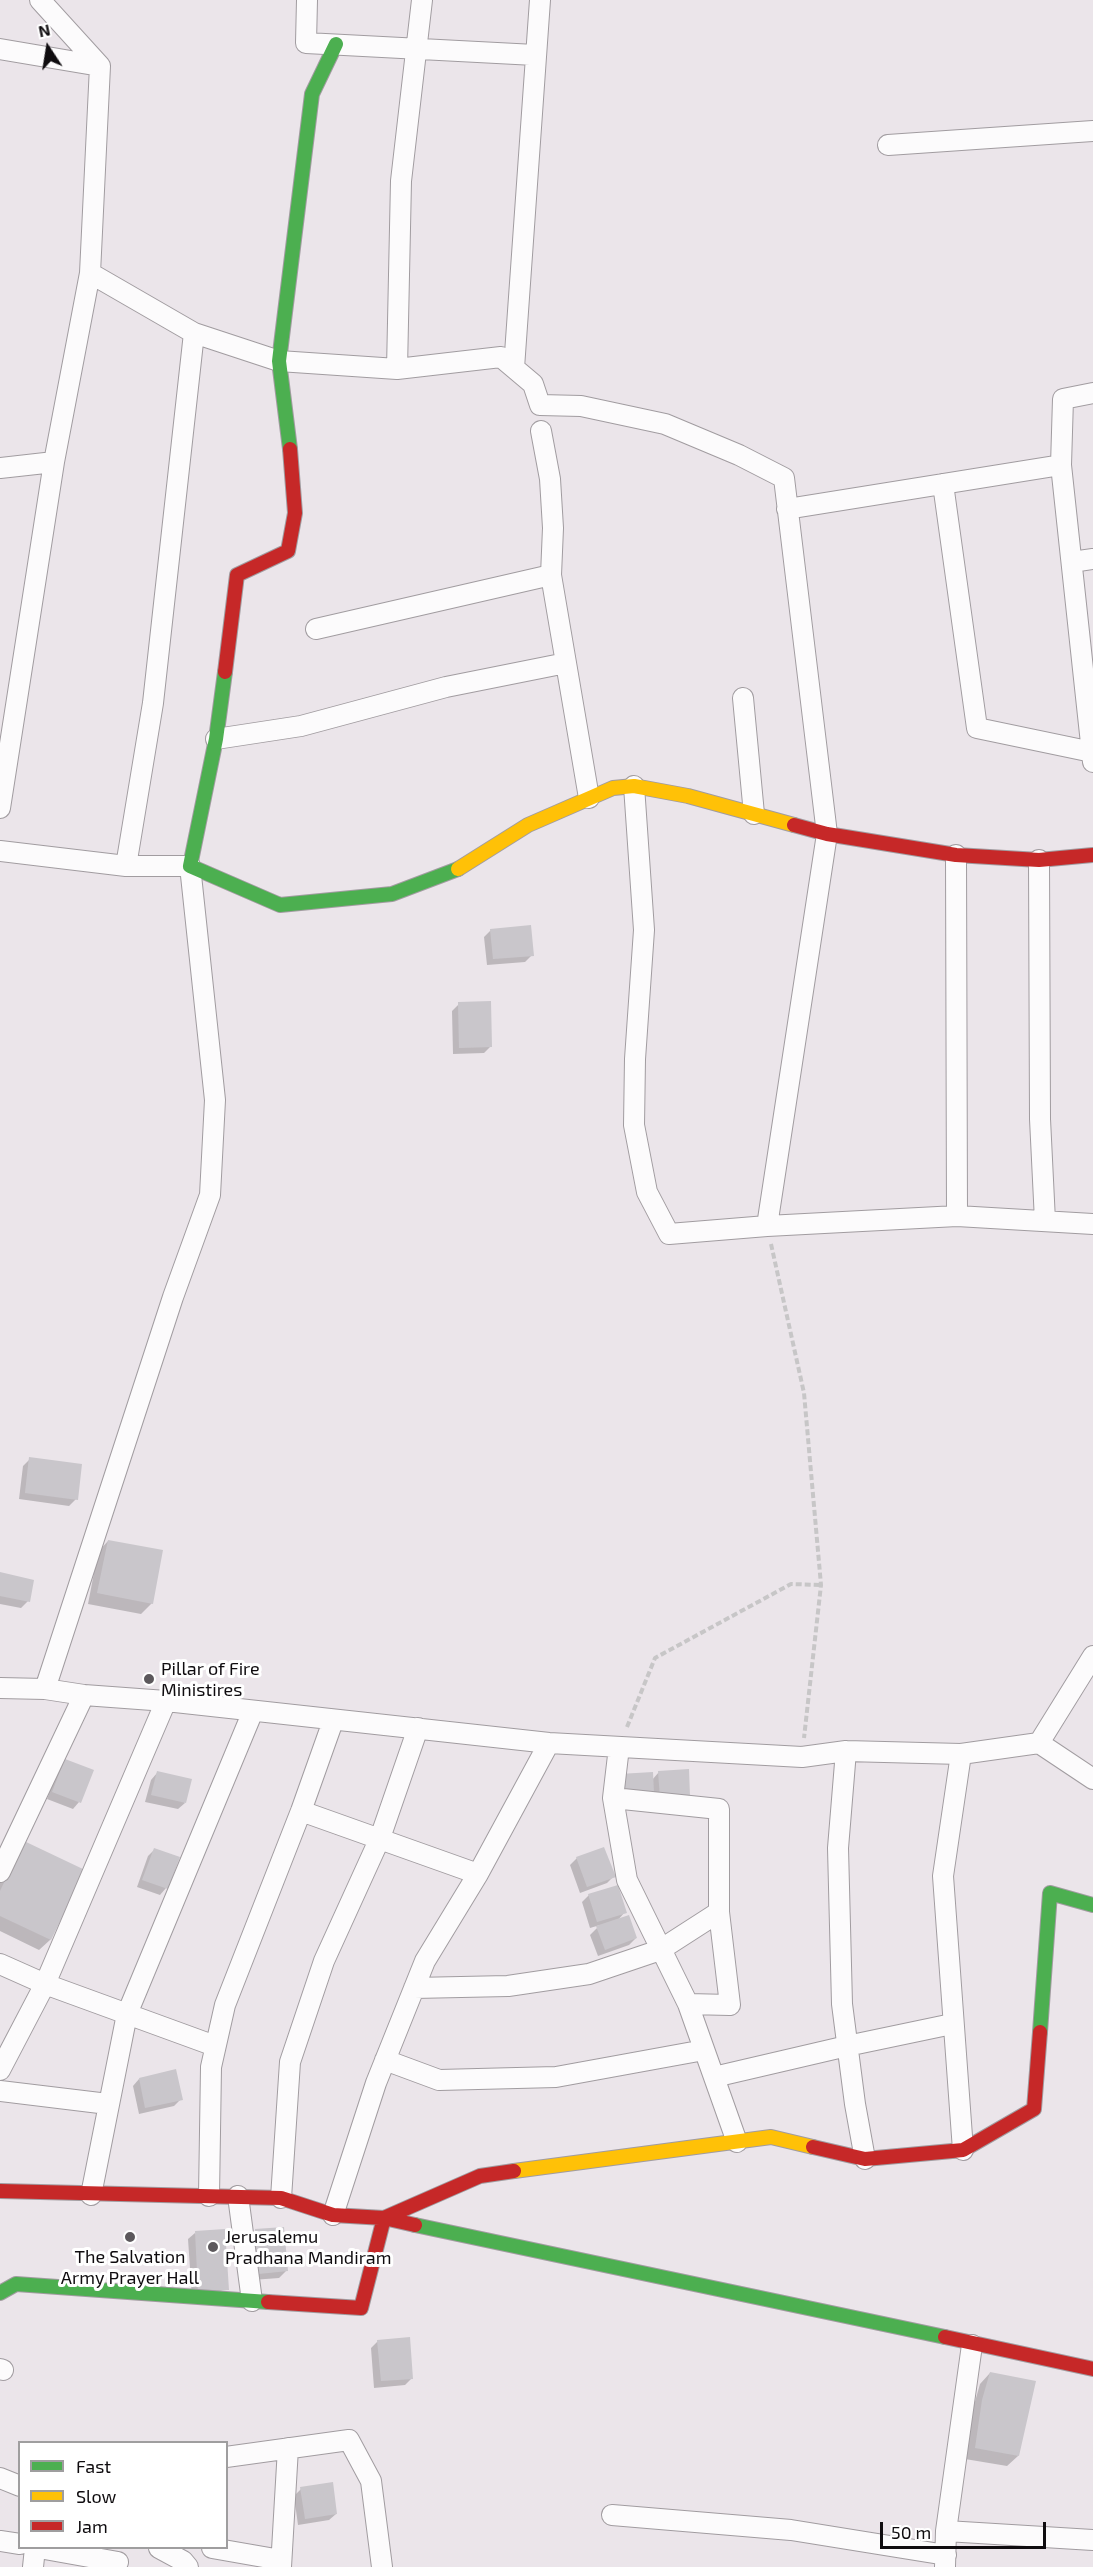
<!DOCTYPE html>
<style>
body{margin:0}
#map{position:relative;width:1093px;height:2567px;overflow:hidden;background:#ebe5ea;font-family:"Exo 2",sans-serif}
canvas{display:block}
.legend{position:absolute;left:18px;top:2441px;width:210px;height:108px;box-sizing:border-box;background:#fff;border:2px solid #9f9e9f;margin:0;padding:8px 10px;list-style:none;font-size:18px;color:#0f0c0f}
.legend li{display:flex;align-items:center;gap:12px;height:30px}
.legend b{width:30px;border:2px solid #9f9e9f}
.north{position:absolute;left:18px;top:18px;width:60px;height:60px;-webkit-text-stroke:4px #fff;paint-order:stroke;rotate:348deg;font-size:16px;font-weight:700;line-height:24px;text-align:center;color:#0f0c0f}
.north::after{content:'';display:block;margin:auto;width:21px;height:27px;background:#0f0c0f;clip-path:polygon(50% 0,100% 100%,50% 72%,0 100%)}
.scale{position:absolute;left:880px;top:2522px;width:166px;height:27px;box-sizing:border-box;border:3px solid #0f0c0f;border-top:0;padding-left:8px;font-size:18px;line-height:21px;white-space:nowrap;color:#0f0c0f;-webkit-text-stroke:4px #fff;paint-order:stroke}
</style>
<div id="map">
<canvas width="1093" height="2567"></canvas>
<ul class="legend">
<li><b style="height:8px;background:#4caf50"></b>Fast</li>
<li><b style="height:8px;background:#ffc107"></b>Slow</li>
<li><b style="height:8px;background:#c62828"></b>Jam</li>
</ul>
<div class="north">N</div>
<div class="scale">50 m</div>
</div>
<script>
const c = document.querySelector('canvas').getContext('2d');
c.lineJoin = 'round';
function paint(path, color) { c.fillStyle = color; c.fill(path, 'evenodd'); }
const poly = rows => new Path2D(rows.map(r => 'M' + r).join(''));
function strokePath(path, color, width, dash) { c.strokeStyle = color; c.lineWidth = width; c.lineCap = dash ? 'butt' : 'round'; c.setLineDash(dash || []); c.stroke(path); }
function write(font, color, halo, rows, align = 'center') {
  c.font = font + ' "Exo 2",sans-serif'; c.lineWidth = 6; c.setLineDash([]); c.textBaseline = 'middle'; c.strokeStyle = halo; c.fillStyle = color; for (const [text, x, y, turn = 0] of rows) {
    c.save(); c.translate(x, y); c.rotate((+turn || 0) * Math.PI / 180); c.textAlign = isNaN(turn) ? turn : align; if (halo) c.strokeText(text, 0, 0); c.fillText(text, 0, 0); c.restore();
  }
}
paint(poly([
 [491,930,532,955,525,962,487,965,484,937],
 [459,1004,491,1046,484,1053,453,1054,452,1011],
 [30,1459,76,1499,69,1506,19,1499,23,1466],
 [108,1541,152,1603,141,1614,88,1604,98,1552],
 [0,1574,28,1601,21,1608,0,1604],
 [66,1761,79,1802,73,1809,47,1799,59,1768],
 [688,1771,653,1804,652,1780,659,1772],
 [157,1773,185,1803,178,1809,145,1802,151,1780],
 [155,1849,178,1857,166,1888,160,1895,137,1887,148,1856],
 [14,1853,83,1871,50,1940,39,1950,0,1931,0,1883],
 [577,1858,614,1876,607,1883,580,1893,570,1865],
 [589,1895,625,1912,617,1921,636,1938,629,1945,598,1956,590,1935,600,1925,590,1928,582,1902],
 [139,2079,181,2099,174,2106,139,2114,133,2086],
 [255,2231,286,2271,279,2278,252,2280,249,2238],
 [195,2233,227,2289,192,2298,188,2239],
 [378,2341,412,2378,405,2385,374,2388,371,2348],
 [990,2373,1018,2456,1007,2466,965,2459,972,2412,980,2384],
 [301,2489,336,2514,329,2520,298,2525,294,2496]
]), '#0003');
paint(poly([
 [531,925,534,956,493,959,490,929],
 [491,1001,492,1047,459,1048,458,1002],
 [29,1457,82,1464,78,1500,25,1493],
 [108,1540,163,1550,153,1604,97,1593],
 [0,1572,34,1580,30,1602,0,1596],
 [65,1759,94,1770,81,1803,52,1792],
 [689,1769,690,1796,660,1798,658,1771],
 [157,1771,192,1779,186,1803,151,1795],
 [653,1772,654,1794,620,1796,619,1774],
 [24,1841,85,1870,51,1940,0,1916,0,1891],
 [604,1847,616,1877,587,1887,576,1857],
 [154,1848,180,1857,168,1889,142,1880],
 [618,1885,627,1913,597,1922,588,1894],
 [629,1915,637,1938,605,1950,596,1926],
 [176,2069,183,2100,145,2108,139,2078],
 [284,2227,288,2271,258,2274,255,2229],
 [225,2229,229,2290,198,2292,195,2231],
 [410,2337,413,2379,381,2381,377,2340],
 [990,2372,1036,2381,1019,2456,975,2448,982,2400],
 [333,2482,337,2514,305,2519,300,2487]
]), '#c9c6cb');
const street = poly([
 [307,0,306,43,535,55],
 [0,49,100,66],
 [888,145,1093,131],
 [90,273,194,333,153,703,126,866],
 [194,333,279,361,397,369,501,357,533,384,540,405,581,406,665,424,739,455,784,478,827,834,767,1226],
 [514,368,540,0],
 [397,369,401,181,422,0],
 [1093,393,1063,399,1061,465,1093,762],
 [541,431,550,479,553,528,551,575,589,798],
 [0,468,54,462],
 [943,484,977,728,1092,752],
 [787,509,1061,465],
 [1072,562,1093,559],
 [316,629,551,575],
 [743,698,754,814],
 [216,739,301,726,446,687,566,663],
 [634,786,644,930,635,1059,634,1125,647,1192,669,1234,767,1226,957,1216,1093,1224],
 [0,808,54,462,90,273,100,66,40,0],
 [0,851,126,866,190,866,215,1100,210,1195,173,1297,45,1689],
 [956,855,957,1216],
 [1039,860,1040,1119,1045,1221],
 [0,1688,45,1689,84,1695,166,1701,549,1743,802,1757,846,1751,961,1754,1039,1743,1093,1779],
 [1039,1743,1093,1656],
 [619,1747,613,1798,627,1880,688,2004,737,2142],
 [846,1751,838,1848,842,2004,855,2104,865,2159],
 [961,1754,943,1876,963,2150],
 [613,1798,719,1809,719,1912,730,2005,688,2004],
 [301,1811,478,1874],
 [0,1872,84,1695],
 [0,1964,45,1984,215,2046],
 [414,1988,508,1986,589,1974,660,1950,719,1912],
 [385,2060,439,2080,556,2077,704,2050],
 [0,2070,45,1984,166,1701],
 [714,2077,847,2046,952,2024],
 [0,2091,108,2104],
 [91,2195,127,2014,253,1711],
 [209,2196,211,2067,225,2005,301,1811,333,1721],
 [238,2196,252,2301],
 [281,2198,290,2062,324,1961,380,1838,418,1728],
 [333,2215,376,2083,425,1961,478,1874,549,1743],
 [0,2369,3,2370],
 [226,2457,349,2440,371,2481,382,2567],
 [0,2478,20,2486],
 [612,2515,791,2530,946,2555],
 [946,2531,1093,2540],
 [0,2541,20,2544],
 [39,2548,118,2562],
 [159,2548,183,2561,188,2567],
 [212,2548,281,2560],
 [33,2567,35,2548],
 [281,2567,288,2448],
 [945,2567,946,2531,972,2345]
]);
const fast = poly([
 [290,449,279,361,312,94,336,44],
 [225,672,216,739,190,866,280,905,392,894,458,869],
 [1040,2032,1050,1893,1093,1905],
 [415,2225,945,2337],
 [0,2293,16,2284,268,2302]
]);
const slow = poly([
 [458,869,528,825,613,788,634,786,688,796,794,825],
 [514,2171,771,2137,813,2147]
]);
const jam = poly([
 [225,672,237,575,288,551,295,513,290,449],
 [794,825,827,834,956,855,1039,860,1093,855],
 [813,2147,865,2159,963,2150,1034,2109,1040,2032],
 [0,2191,281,2198,333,2215,384,2218,415,2225],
 [268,2302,361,2308,384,2218,480,2176,514,2171],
 [945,2337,1093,2369]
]);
strokePath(street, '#a19ca0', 22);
strokePath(fast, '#a19ca0', 16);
strokePath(slow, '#a19ca0', 16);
strokePath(jam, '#a19ca0', 16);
strokePath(poly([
 [771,1244,804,1393,821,1585,804,1738],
 [627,1727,655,1658,791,1584,821,1585]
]), '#c7c6c7', 4, [6, 3]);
strokePath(street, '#fcfbfc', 20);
strokePath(fast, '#4caf50', 14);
strokePath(slow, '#ffc107', 14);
strokePath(jam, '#c62828', 14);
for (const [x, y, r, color] of [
 [149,1679,6,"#5c585c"],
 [130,2237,6,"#5c585c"],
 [213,2247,6,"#5c585c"]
]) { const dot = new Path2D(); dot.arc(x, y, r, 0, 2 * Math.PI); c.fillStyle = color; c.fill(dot); strokePath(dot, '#fff', 2); }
write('18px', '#0f0c0f', '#fff', [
 ["Pillar of Fire",161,1669],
 ["Ministires",161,1690],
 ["Jerusalemu",225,2237],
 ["Pradhana Mandiram",225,2258],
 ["The Salvation",130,2257,"center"],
 ["Army Prayer Hall",130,2278,"center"]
], 'left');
</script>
